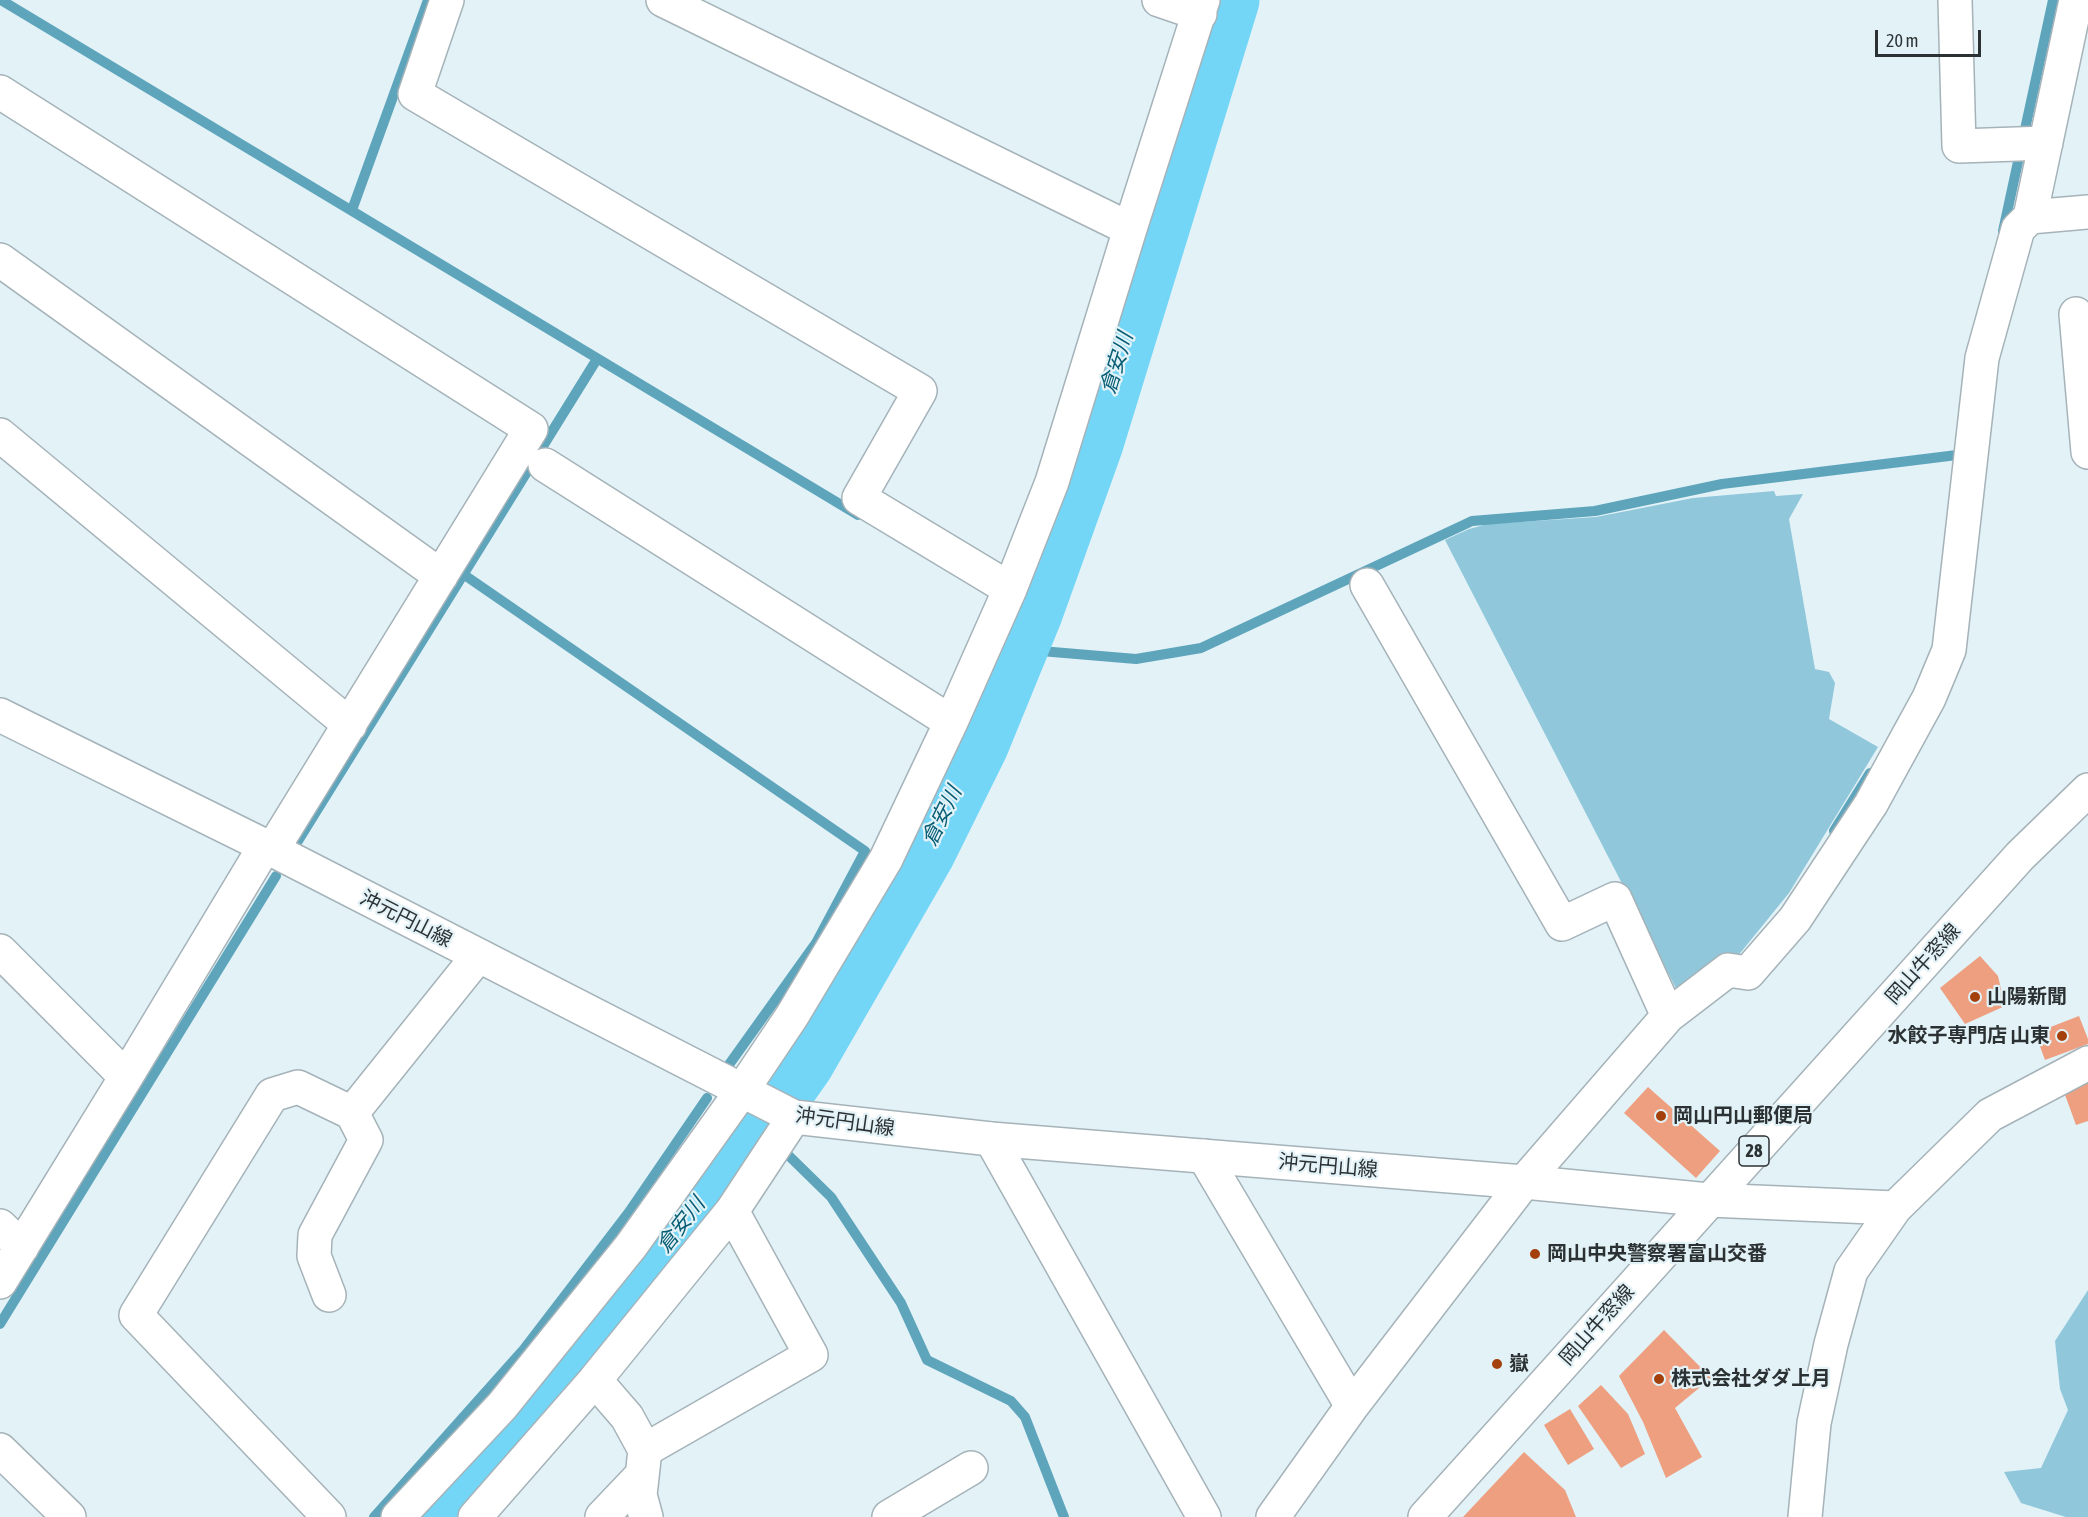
<!DOCTYPE html>
<meta charset="utf-8">
<style>
body{margin:0}
#map{position:relative;width:2088px;height:1517px;overflow:hidden;background:#e2f2f7;font-family:"Asap Condensed",sans-serif}
canvas{display:block}
.scale{position:absolute;left:1875px;top:30px;width:106px;height:27px;box-sizing:border-box;border:3px solid #2c3234;border-top:0;padding-left:8px;font-size:18px;line-height:21px;white-space:nowrap;color:#2c3234;-webkit-text-stroke:4px #e2f2f7;paint-order:stroke}
</style>
<div id="map">
<canvas width="2088" height="1517"></canvas>
<div class="scale">20 m</div>
</div>
<script>
const c = document.querySelector('canvas').getContext('2d');
c.lineJoin = 'round';
function paint(path, color) { c.fillStyle = color; c.fill(path, 'evenodd'); }
const poly = rows => new Path2D(rows.map(r => 'M' + r).join(''));
function strokePath(path, color, width, dash) { c.strokeStyle = color; c.lineWidth = width; c.lineCap = dash ? 'butt' : 'round'; c.setLineDash(dash || []); c.stroke(path); }
function write(font, color, halo, rows, align = 'center') {
  c.font = font + ' "Asap Condensed","Noto Sans JP",sans-serif'; c.lineWidth = 4.5; c.setLineDash([]); c.textBaseline = 'middle'; c.strokeStyle = halo; c.fillStyle = color; for (const [text, x, y, turn = 0] of rows) {
    c.save(); c.translate(x, y); c.rotate((+turn || 0) * Math.PI / 180); c.textAlign = isNaN(turn) ? turn : align; if (halo) c.strokeText(text, 0, 0); c.fillText(text, 0, 0); c.restore();
  }
}
paint(poly([
 [1774,491,1776,496,1803,494,1789,519,1815,669,1829,672,1835,683,1829,719,1878,747,1789,893,1737,957,1681,998,1445,540,1469,529,1488,524,1596,517,1693,498],
 [2088,1290,2088,1517,2066,1517,2021,1503,2004,1472,2041,1468,2068,1410,2060,1389,2055,1341]
]), '#90c7db');
strokePath(poly([
 [1,0,858,515],
 [352,210,428,0],
 [2003,231,2053,0],
 [463,574,865,851,816,943,728,1066],
 [1017,610,1031,613],
 [1017,649,1136,659,1201,648,1472,521,1595,511,1722,484,1957,455],
 [1834,831,1870,773],
 [296,844,597,359],
 [753,1133,762,1138],
 [785,1152,831,1197,901,1303,927,1360,1011,1401,1025,1417,1064,1517],
 [0,1324,276,876],
 [374,1517,524,1349,629,1212,707,1098]
]), '#5ea5bc', 10);
strokePath(poly([
 [438,1517,555,1384,753,1133,803,1062,924,852,977,745,1031,613,1092,443,1228,0]
]), '#73d6f7', 63);
paint(poly([
 [1980,956,1998,976,2005,1006,1965,1024,1940,988],
 [2079,1016,2088,1039,2088,1044,2045,1060,2035,1033],
 [2088,1083,2088,1121,2076,1125,2064,1092],
 [1648,1087,1720,1151,1696,1178,1624,1113],
 [1664,1330,1711,1378,1675,1408,1702,1457,1666,1478,1643,1422,1619,1376],
 [1601,1385,1628,1414,1645,1454,1621,1468,1578,1406],
 [1570,1409,1594,1449,1568,1465,1544,1425],
 [1524,1452,1565,1490,1576,1517,1463,1517]
]), '#ed9f80');
const street = poly([
 [447,0,415,94,920,391,859,498,1010,589],
 [663,0,1130,229],
 [1159,0,1200,14],
 [1955,0,1959,146,2046,143],
 [0,92,531,429,272,850],
 [2030,217,2088,212],
 [0,260,441,576],
 [2076,314,2088,452],
 [0,435,350,725],
 [545,465,951,722],
 [1367,585,1562,924,1615,899,1668,1016],
 [0,951,126,1077],
 [991,1139,1204,1517],
 [1204,1156,1352,1406],
 [1709,1200,1895,1208],
 [0,1226,22,1247],
 [0,1282,126,1077,265,846],
 [329,1295,314,1256,315,1235,366,1140,352,1113],
 [595,1380,627,1417,645,1450],
 [0,1450,69,1517],
 [329,1517,136,1315,272,1095,298,1087,352,1113,478,956],
 [398,1517,502,1406,631,1246,741,1092,792,1016,886,859,951,722,1010,589,1052,482,1130,229,1203,0],
 [475,1517,595,1380,732,1211],
 [602,1517,642,1475],
 [646,1517,640,1495,645,1450,811,1355,732,1211,794,1117],
 [889,1517,971,1468],
 [1273,1517,1352,1406,1524,1182,1668,1016,1728,970,1748,973,1795,919,1871,804,1929,698,1949,650,1982,358,2018,229,2030,217,2076,0],
 [1805,1517,1814,1423,1831,1344,1851,1271,1895,1208,1990,1115,2088,1063]
]);
const secondary = poly([
 [0,715,265,846,794,1117,991,1139,1524,1182,1709,1200]
]);
const primary = poly([
 [1425,1517,2020,856,2088,790]
]);
strokePath(street, '#a5b3b9', 36);
strokePath(secondary, '#a5b3b9', 36);
strokePath(primary, '#a5b3b9', 36);
strokePath(street, '#fff', 33);
strokePath(secondary, '#fff', 33);
strokePath(primary, '#fff', 33);
for (const [x, y, r, color] of [
 [1975,997,6,"#a4400c"],
 [2062,1036,6,"#a4400c"],
 [1661,1116,6,"#a4400c"],
 [1535,1254,6,"#a4400c"],
 [1497,1364,6,"#a4400c"],
 [1659,1379,6,"#a4400c"]
]) { const dot = new Path2D(); dot.arc(x, y, r, 0, 2 * Math.PI); c.fillStyle = color; c.fill(dot); strokePath(dot, '#e2f2f7', 2); }
for (const [x, y, w] of [
 [1754,1151,30]
]) { const box = new Path2D(); box.roundRect(x - w / 2, y - 15, w, 30, 4.5); c.fillStyle = '#e2f2f7'; c.fill(box); strokePath(box, '#2c3234', 1.5); }
write('bold 18px', '#2c3234', null, [
 ["28",1754,1151]
]);
write('20px', '#2c3234', '#e2f2f7', [
 ["沖元円山線",406,919,27],
 ["岡山牛窓線",1923,964,-48],
 ["沖元円山線",845,1122,8],
 ["沖元円山線",1328,1166,5],
 ["岡山牛窓線",1597,1325,-48]
]);
write('bold 20px', '#2c3234', '#e2f2f7', [
 ["山陽新聞",1987,997],
 ["水餃子専門店 山東",2050,1036,"right"],
 ["岡山円山郵便局",1673,1116],
 ["岡山中央警察署富山交番",1547,1254],
 ["嶽",1509,1364],
 ["株式会社ダダ上月",1671,1379]
], 'left');
write('italic 21px', '#075d74', '#e2f2f7', [
 ["倉安川",1117,363,-73],
 ["倉安川",942,816,-64],
 ["倉安川",681,1225,-52]
]);
</script>
